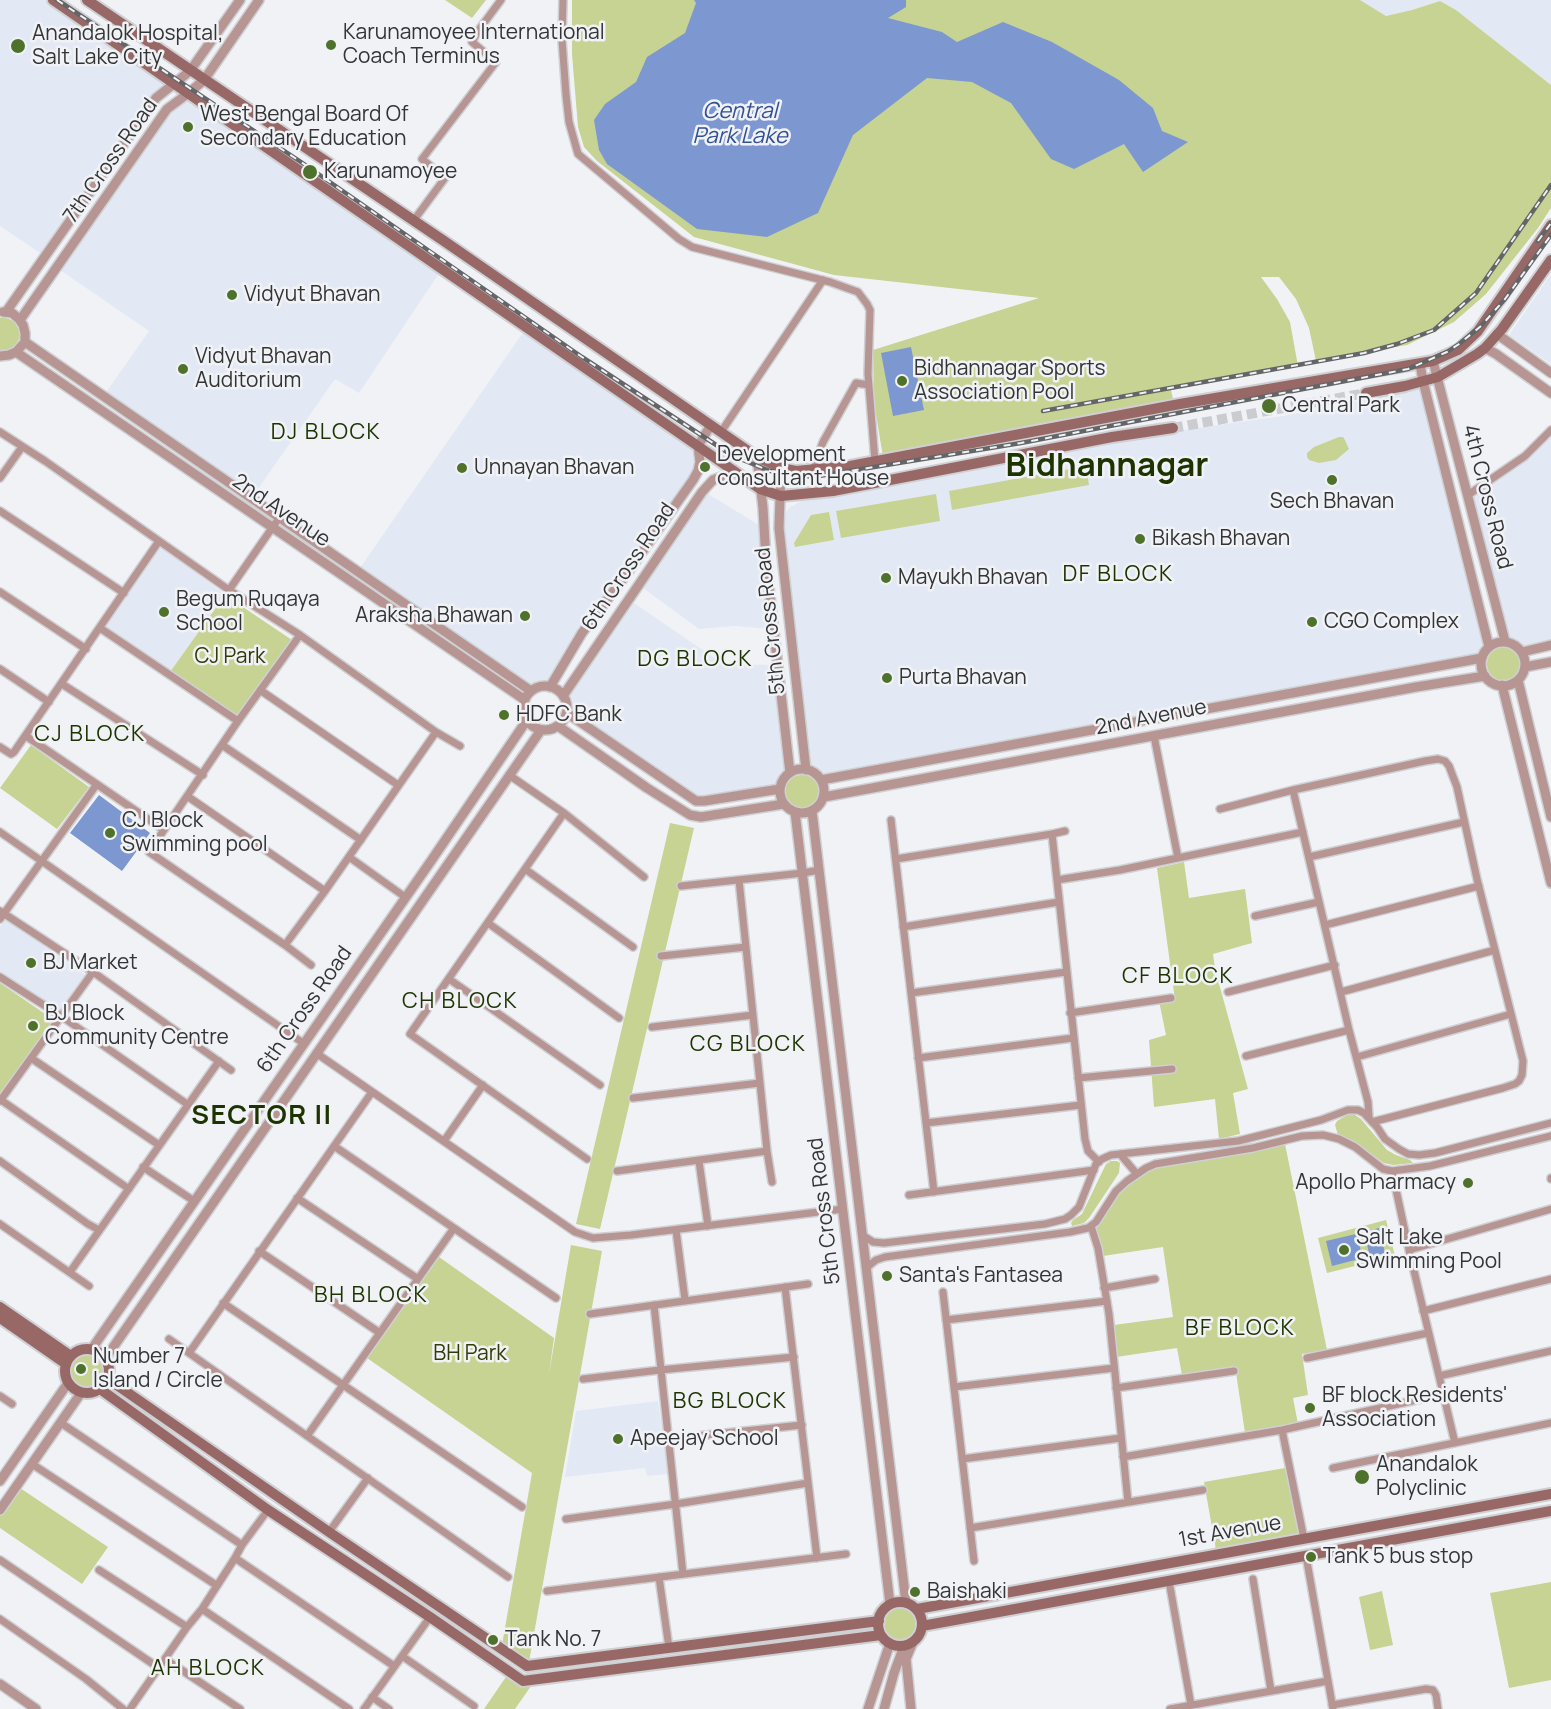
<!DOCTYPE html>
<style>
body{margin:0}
canvas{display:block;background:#f0f2f6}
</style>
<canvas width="1551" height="1709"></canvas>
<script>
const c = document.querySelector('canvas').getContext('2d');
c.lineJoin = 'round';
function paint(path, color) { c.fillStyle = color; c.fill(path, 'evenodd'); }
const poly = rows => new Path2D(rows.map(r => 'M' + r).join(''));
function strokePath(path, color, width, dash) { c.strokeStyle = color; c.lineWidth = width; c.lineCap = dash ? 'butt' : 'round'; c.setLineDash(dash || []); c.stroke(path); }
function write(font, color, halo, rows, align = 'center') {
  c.font = font + ' Manrope,sans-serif'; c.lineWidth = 5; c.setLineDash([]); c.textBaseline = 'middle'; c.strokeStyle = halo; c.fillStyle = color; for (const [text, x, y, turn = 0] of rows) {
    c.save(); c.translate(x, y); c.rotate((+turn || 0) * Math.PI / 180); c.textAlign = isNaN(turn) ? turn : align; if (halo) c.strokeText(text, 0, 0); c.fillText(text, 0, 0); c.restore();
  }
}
paint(poly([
 [0,0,45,0,164,82,43,255,0,226],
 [1360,0,1551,0,1551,85,1456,10,1440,1,1412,10,1386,16],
 [189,96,440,272,359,393,335,379,253,496,105,394,149,331,60,270,172,109],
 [1551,274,1551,364,1509,335],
 [524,331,692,449,695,466,692,479,550,682,537,683,531,687,360,568],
 [1421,389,1487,645,1479,656,987,745,823,776,810,767,782,530,785,514,789,508,803,500,1162,433,1283,416],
 [1551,437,1551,641,1523,648,1519,643,1509,639,1473,498,1522,464],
 [705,492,759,525,771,629,735,626,699,629,643,588],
 [160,545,225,595,170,672,104,629],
 [634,603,723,664,774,665,787,771,776,787,701,797,694,795,571,712,569,697],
 [5,919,87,976,59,1013,0,975,0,927],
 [658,1401,669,1474,647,1476,645,1468,565,1477,576,1411]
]), '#e3e9f4');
paint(poly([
 [445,0,486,0,472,18],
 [572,0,1360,0,1386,16,1412,10,1440,1,1456,10,1551,85,1551,208,1538,228,1486,294,1454,322,1407,345,1316,361,1309,328,1296,299,1279,277,1261,277,1277,299,1290,322,1298,366,1171,390,1173,399,883,457,874,402,873,350,1039,298,834,275,694,237,597,161,584,147,578,127,572,54],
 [3,317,14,321,20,330,20,336,16,346,4,351,0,351,0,318],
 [1339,437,1343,437,1345,440,1349,449,1336,460,1319,463,1309,460,1307,457,1307,453,1314,447],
 [1086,466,1089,485,952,510,949,491],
 [936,494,940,521,841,538,836,511],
 [829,512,834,540,795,547,794,543,811,515],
 [225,595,292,640,237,717,170,672],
 '1487 664a17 17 0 1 1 34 0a17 17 0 1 1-34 0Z',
 [31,745,89,787,57,829,0,788],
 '785 792a17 17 0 1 1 34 0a17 17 0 1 1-34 0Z',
 [670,823,694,828,600,1229,576,1224],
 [1184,862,1189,898,1245,889,1252,943,1213,954,1215,969,1248,1089,1233,1093,1240,1134,1219,1139,1215,1099,1154,1107,1149,1040,1166,1035,1159,1001,1175,1000,1157,868],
 [0,983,54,1020,0,1095],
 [1349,1114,1355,1115,1361,1119,1387,1150,1396,1155,1410,1160,1413,1163,1393,1165,1384,1163,1356,1143,1338,1135,1335,1125,1337,1121],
 [1285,1144,1327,1350,1302,1354,1308,1395,1293,1398,1298,1424,1245,1433,1235,1366,1182,1375,1177,1348,1116,1357,1114,1325,1173,1317,1163,1247,1103,1256,1094,1233,1107,1210,1120,1192,1138,1175,1154,1169],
 [1111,1161,1117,1161,1120,1163,1119,1173,1089,1218,1084,1223,1072,1226,1071,1223,1073,1220,1082,1214,1106,1164],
 [1386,1220,1395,1256,1327,1273,1318,1238],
 [571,1245,602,1251,529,1662,502,1645,532,1473,367,1358,439,1257,554,1338,549,1374],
 '70 1372a17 17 0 1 1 34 0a17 17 0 1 1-34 0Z',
 [1285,1468,1300,1534,1216,1550,1204,1482],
 [20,1488,108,1547,82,1584,0,1528,0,1516],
 [1551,1582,1551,1680,1509,1688,1490,1593],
 [1382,1591,1393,1645,1370,1650,1359,1597],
 '884 1624a16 16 0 1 1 32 0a16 16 0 1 1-32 0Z',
 [508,1674,522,1685,531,1686,515,1709,484,1709]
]), '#c7d393');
paint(poly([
 [694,0,906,0,906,7,888,18,942,32,957,42,1003,22,1052,42,1119,80,1153,108,1162,131,1188,142,1143,172,1124,144,1074,169,1051,159,1011,103,972,82,927,78,853,135,818,213,767,237,697,229,607,164,599,150,594,120,605,104,636,82,647,57,685,33,696,3],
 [911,347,924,410,893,416,881,353],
 [99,795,150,833,122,871,70,833],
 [1379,1228,1385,1253,1370,1257,1364,1232],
 [1356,1234,1363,1258,1332,1266,1326,1241]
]), '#7d97d0');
strokePath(poly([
 [1173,428,1366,393]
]), '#cacccf', 10, [10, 5]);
const minor = poly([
 [563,0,562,40,566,95,569,122,578,154,679,239,692,247,830,282,858,292,867,304,870,310,868,374,875,462],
 [414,220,445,178,422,159,496,62,472,42,478,31,501,0],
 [0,432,45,461,229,590,300,635,436,732,460,746],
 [721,432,823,280],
 [813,469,823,442,856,383,869,385],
 [0,478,22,447],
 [1468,495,1525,456,1551,430],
 [0,511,124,593],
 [229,590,279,518],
 [0,592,86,649],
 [100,628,238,721],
 [0,669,49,702],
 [62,684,203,775],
 [260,690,398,785],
 [26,736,164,830],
 [1154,736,1178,858],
 [222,745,361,840],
 [0,747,11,754,14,752,159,541],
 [509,775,564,813,644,877],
 [1293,790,1349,1030,1368,1102,1369,1117],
 [187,796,325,891],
 [1220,809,1293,790,1425,761,1438,759,1445,761,1449,766,1457,787,1477,879,1523,1061,1522,1075,1519,1081,1515,1084,1503,1088,1372,1122],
 [564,813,410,1034,587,1159],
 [891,820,934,1192],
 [0,832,303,1043],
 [1052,834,1085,1139,1088,1151,1099,1162],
 [349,857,405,897],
 [1309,857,1464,822],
 [896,859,1052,834,1065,831],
 [525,869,633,947],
 [739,880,767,1151,772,1182],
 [1057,880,1120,870,1303,832],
 [681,886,803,873,819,870],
 [0,911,93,972,231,1070],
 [1255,916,1319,902],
 [0,919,97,784],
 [488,923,619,1018],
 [1325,925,1479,886],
 [903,927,1059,902],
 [285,945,149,852,238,721,300,635],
 [661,956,746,947],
 [311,965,285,945,325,891,436,732],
 [0,977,61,1016,187,1104],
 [449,979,600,1085],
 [1228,992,1335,965],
 [1341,992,1495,950],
 [911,993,1066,972],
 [1070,1013,1171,998],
 [652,1027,753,1015],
 [316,1053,575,1232,593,1238,631,1235,843,1209],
 [1246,1056,1349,1030],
 [1357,1057,1511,1014],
 [31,1058,159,1145],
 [918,1058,1073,1038],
 [1078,1078,1172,1069],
 [633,1098,760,1083],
 [1,1100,129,1189],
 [0,1101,93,972],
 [926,1123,1081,1105],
 [444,1141,483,1085],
 [334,1146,556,1298],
 [1120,1154,1136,1173],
 [0,1161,88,1224,99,1230],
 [699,1161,708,1226],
 [143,1167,194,1201],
 [617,1171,767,1151],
 [1392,1171,1409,1250,1455,1443],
 [1551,1178,1551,1179],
 [909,1195,1094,1170],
 [297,1198,418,1279],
 [0,1224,89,1286],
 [1091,1226,1098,1248,1109,1314,1128,1502],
 [676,1230,685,1300],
 [862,1235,873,1242,884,1243,1045,1224,1065,1219,1071,1215,1079,1207,1096,1164,1102,1159,1111,1155,1238,1141,1321,1120,1348,1110,1358,1110,1364,1113,1377,1127,1385,1139,1399,1149,1408,1154,1419,1155,1435,1153,1551,1123],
 [1409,1250,1551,1209],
 [259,1251,380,1333],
 [866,1268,876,1260,885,1257,1070,1232,1088,1228,1096,1222,1116,1191,1127,1181,1146,1168,1155,1164,1253,1148,1302,1136,1323,1135,1339,1139,1355,1147,1383,1169,1392,1171,1430,1166,1551,1136],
 [70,1272,219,1061],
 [785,1287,817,1558],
 [1104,1288,1155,1279],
 [943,1292,974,1561],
 [223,1303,522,1507],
 [654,1305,683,1574],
 [1423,1311,1551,1279],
 [590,1314,808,1284],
 [946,1320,1107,1301],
 [169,1339,508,1577],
 [189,1353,372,1092],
 [1307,1358,1428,1333],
 [1439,1376,1551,1351],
 [583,1379,660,1370,794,1357],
 [954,1387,1114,1368],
 [1116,1388,1234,1371],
 [0,1396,12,1404],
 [61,1423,242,1545],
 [1282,1430,1304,1539],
 [307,1436,454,1228],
 [668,1439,802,1425],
 [1123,1457,1282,1430,1443,1394],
 [962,1459,1121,1438],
 [32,1464,216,1585],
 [1333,1468,1551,1423],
 [566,1519,676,1504,808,1483],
 [970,1528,1203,1490],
 [329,1532,368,1478],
 [1306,1556,1333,1709],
 [235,1558,394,1666],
 [0,1560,159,1668],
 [99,1570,187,1627],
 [659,1577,669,1648],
 [1253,1579,1271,1691],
 [1169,1581,1191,1705],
 [547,1591,846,1554],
 [202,1609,349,1709],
 [0,1619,86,1679,123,1709],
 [402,1656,474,1706],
 [165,1659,240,1709],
 [372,1697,389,1709],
 [1332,1705,1426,1689,1433,1690,1436,1695,1438,1709],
 [130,1709,187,1627,202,1609,235,1558,242,1545,268,1510],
 [364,1709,430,1617],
 [1170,1709,1328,1681]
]);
const tertiary = poly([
 [6,312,156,98,190,71,240,0],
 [20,320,167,109,190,92,204,80,259,0],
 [1497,334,1551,373],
 [25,342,531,691],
 [1485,348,1496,354,1551,393],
 [16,352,525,700],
 [0,356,9,355,16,352,25,342,25,333,23,325,19,319,12,313,3,312],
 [1433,361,1505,641],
 [1420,364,1423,381,1489,647],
 [757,457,763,508,766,561,790,773],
 [781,468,779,528,806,770],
 '1481 664a22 22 0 1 1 44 0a22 22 0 1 1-44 0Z',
 [1522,652,1551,645],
 [1525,667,1551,662],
 [1518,680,1551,817],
 [1502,685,1551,883],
 '523 708a22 22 0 1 1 44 0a22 22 0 1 1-44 0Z',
 [550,687,582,633,628,572,693,480,698,471,700,462,698,446,711,425],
 [563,696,702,492,713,480,735,472],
 [567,713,696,801,704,801,780,789],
 [558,726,647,788,690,815,701,817,784,804],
 '780 791a22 22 0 1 1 44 0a22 22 0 1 1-44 0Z',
 [821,780,1482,658],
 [824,797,1416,687,1485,676],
 [812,811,906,1603],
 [795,812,890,1604],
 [91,1350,431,861,527,720],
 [105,1359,541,730],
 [0,1481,68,1383],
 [0,1510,81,1393],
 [0,1684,36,1709],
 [868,1709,890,1643],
 [884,1709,894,1673,904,1646],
 [911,1709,906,1659,913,1642]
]);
const secondary = poly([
 [53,0,760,489,781,496,833,491,1112,437,1173,428],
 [87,0,444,241,757,457,781,468,796,471,850,466,1180,404,1433,361,1458,350,1478,331,1551,225],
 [1366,393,1405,386,1438,377,1477,354,1485,348,1502,329,1551,260],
 [0,1307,71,1356],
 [0,1318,66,1364],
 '65 1371a22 22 0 1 1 44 0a22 22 0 1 1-44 0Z',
 [108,1379,329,1532,527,1666,879,1621],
 [100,1389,268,1510,430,1617,523,1681,881,1635],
 '878 1624a22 22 0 1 1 44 0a22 22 0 1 1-44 0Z',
 [917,1609,1551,1494],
 [922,1626,1551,1511]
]);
strokePath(minor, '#ced0d3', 10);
strokePath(tertiary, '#ced0d3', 12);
strokePath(secondary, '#ced0d3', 14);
strokePath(minor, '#b69593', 7);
strokePath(tertiary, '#b69593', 9);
strokePath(secondary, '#976866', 10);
const rail = poly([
 [57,0,301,162,582,357,733,456,770,471,813,477,1021,443,1408,369,1447,352,1459,344,1481,326,1505,299,1551,235],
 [1538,241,1551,223],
 [1043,411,1364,353,1397,344,1434,330,1476,293,1551,185]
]);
strokePath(rail, '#646567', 4.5);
strokePath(rail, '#f0f2f6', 2, [7]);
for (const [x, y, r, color] of [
 [331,45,6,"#4e722b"],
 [18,46,8,"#4e722b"],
 [188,127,6,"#4e722b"],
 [310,172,8,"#4e722b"],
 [232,295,6,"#4e722b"],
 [183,369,6,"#4e722b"],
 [902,381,6,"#4e722b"],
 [1269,406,8,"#4e722b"],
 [705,467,6,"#4e722b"],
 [462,468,6,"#4e722b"],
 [1332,480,6,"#4e722b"],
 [1140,539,6,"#4e722b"],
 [886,578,6,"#4e722b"],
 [164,612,6,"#4e722b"],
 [525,616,6,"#4e722b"],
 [1312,622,6,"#4e722b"],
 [887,678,6,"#4e722b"],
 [504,715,6,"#4e722b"],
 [110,833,6,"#4e722b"],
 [31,963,6,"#4e722b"],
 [33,1026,6,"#4e722b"],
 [1468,1183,6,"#4e722b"],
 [1344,1250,6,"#4e722b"],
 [887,1276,6,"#4e722b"],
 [81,1369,6,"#4e722b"],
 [1310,1408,6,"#4e722b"],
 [618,1439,6,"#4e722b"],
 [1362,1477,8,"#4e722b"],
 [1311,1557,6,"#4e722b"],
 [915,1592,6,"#4e722b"],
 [493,1640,6,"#4e722b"]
]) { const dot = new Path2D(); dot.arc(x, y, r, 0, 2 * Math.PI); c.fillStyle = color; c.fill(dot); strokePath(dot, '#f0f2f6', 2); }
write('21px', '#333435', '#f0f2f6', [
 ["Karunamoyee International",343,33],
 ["Coach Terminus",343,57],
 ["Anandalok Hospital,",32,34],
 ["Salt Lake City",32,58],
 ["West Bengal Board Of",200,115],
 ["Secondary Education",200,139],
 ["Karunamoyee",324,172],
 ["Vidyut Bhavan",244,295],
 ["Vidyut Bhavan",195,357],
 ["Auditorium",195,381],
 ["Bidhannagar Sports",914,369],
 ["Association Pool",914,393],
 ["Central Park",1282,406],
 ["Development",717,455],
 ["consultant House",717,479],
 ["Unnayan Bhavan",474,468],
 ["Sech Bhavan",1332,502,"center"],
 ["Bikash Bhavan",1152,539],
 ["Mayukh Bhavan",898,578],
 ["Begum Ruqaya",176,600],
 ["School",176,624],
 ["Araksha Bhawan",513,616,"right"],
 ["CGO Complex",1324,622],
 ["Purta Bhavan",899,678],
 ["HDFC Bank",516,715],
 ["CJ Block",122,821],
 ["Swimming pool",122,845],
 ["BJ Market",43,963],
 ["BJ Block",45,1014],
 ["Community Centre",45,1038],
 ["Apollo Pharmacy",1456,1183,"right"],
 ["Salt Lake",1356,1238],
 ["Swimming Pool",1356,1262],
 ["Santa's Fantasea",899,1276],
 ["Number 7",93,1357],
 ["Island / Circle",93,1381],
 ["BF block Residents'",1322,1396],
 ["Association",1322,1420],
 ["Apeejay School",630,1439],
 ["Anandalok",1376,1465],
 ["Polyclinic",1376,1489],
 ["Tank 5 bus stop",1323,1557],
 ["Baishaki",927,1592],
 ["Tank No. 7",505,1640]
], 'left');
write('21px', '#333435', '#f0f2f6', [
 ["7th Cross Road",111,161,-55],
 ["4th Cross Road",1487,497,76],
 ["2nd Avenue",281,511,34],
 ["6th Cross Road",629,567,-56],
 ["5th Cross Road",771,621,-96],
 ["2nd Avenue",1151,718,-11],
 ["6th Cross Road",305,1010,-55],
 ["5th Cross Road",825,1211,-97],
 ["1st Avenue",1230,1532,-10]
]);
write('21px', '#333a05', '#f0f2f6', [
 ["CJ Park",230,657],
 ["BH Park",470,1354]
]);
write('italic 22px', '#335196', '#f0f2f6', [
 ["Central",740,112],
 ["Park Lake",740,137]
]);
c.letterSpacing = '1.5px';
write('22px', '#1d3401', '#f0f2f6', [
 ["DJ BLOCK",326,433],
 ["DF BLOCK",1118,575],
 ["DG BLOCK",695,660],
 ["CJ BLOCK",90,735],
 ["CF BLOCK",1178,977],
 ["CH BLOCK",460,1002],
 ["CG BLOCK",748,1045],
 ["BH BLOCK",371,1296],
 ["BF BLOCK",1240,1329],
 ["BG BLOCK",730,1402],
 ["AH BLOCK",208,1669]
]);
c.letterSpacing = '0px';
c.letterSpacing = '1.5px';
write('bold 27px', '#1d3401', '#f0f2f6', [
 ["SECTOR II",262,1116]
]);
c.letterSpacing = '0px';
write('bold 33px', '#1d3401', '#f0f2f6', [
 ["Bidhannagar",1107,467]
]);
</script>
